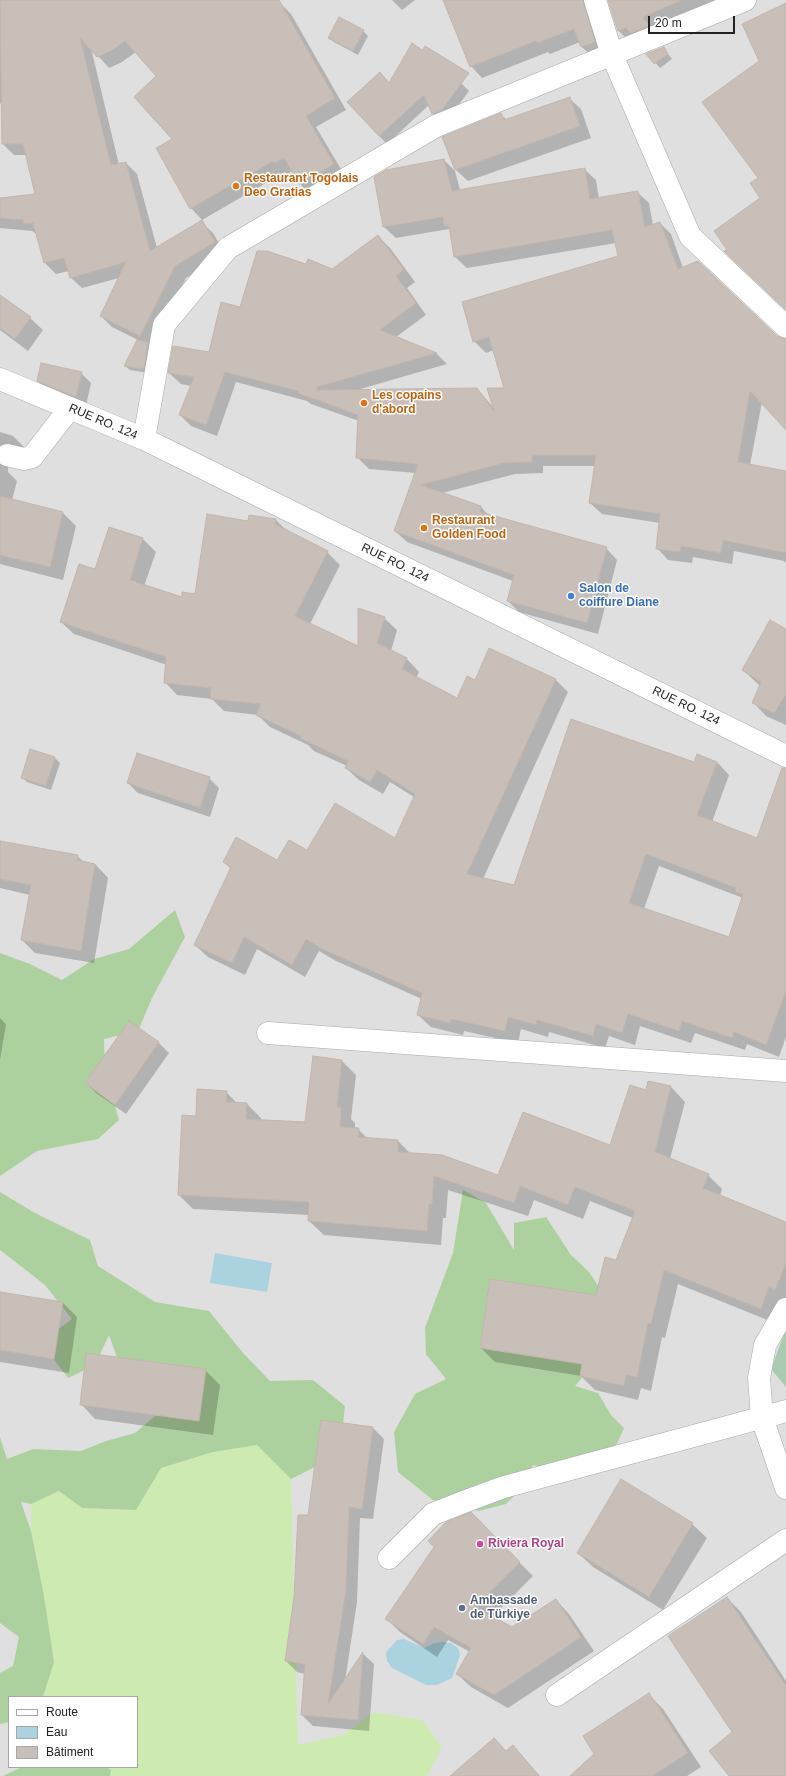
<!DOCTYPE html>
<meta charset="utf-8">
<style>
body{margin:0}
#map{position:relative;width:786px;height:1776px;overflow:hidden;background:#f2efe9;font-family:Helvetica,sans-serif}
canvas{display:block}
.legend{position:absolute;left:8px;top:1696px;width:130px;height:72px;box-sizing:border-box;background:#fff;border:1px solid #a7a7a7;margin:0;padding:5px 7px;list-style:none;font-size:12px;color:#222}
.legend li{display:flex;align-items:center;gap:8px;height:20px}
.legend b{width:20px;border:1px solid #a7a7a7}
.scale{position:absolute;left:648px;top:16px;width:87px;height:18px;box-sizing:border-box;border:2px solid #222;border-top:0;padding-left:5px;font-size:12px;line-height:14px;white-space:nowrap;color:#222;-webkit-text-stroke:3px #fff;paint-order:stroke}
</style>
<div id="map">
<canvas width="786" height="1776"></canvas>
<ul class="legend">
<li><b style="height:5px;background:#fff"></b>Route</li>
<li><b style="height:11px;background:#aad3df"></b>Eau</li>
<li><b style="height:11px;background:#c7bfb8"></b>Bâtiment</li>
</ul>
<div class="scale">20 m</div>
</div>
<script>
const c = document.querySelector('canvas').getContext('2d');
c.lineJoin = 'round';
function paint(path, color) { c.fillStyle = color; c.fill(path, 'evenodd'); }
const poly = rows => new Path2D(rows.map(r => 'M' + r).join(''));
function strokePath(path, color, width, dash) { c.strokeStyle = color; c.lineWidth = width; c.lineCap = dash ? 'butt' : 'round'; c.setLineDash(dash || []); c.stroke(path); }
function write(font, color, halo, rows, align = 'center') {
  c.font = font + ' Helvetica,sans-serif'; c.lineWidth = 3; c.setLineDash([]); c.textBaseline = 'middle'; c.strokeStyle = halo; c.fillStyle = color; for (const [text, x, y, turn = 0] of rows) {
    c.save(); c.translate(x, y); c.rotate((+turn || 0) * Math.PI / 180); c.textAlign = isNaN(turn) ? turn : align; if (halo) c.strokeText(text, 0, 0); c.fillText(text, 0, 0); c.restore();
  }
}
paint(poly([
 [0,0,786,0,786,1776,0,1776],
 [9,1697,137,1697,137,1767,9,1767]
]), '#e0dfdf');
paint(poly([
 [257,1445,291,1479,298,1745,343,1735,374,1712,422,1720,442,1747,427,1776,110,1776,111,1770,107,1767,137,1767,137,1697,43,1697,54,1662,44,1596,31,1531,31,1504,59,1491,82,1508,136,1510,161,1468,213,1452]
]), '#cdebb0');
paint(poly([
 [175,910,185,937,152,998,138,1031,104,1039,105,1071,119,1120,98,1139,37,1151,0,1176,0,953,30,964,62,980,94,959,129,949],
 [463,1190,486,1203,514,1250,514,1223,546,1217,571,1255,589,1272,603,1293,593,1364,575,1386,598,1393,611,1415,624,1428,609,1461,588,1475,533,1465,521,1489,506,1504,479,1511,433,1500,398,1472,394,1432,415,1394,446,1379,426,1354,425,1328,453,1253],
 [0,1192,35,1213,90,1240,98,1266,155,1302,209,1311,243,1353,270,1381,313,1380,345,1406,340,1451,331,1459,291,1479,257,1445,213,1452,161,1468,136,1510,82,1508,59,1491,31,1504,21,1502,31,1531,44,1596,54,1662,43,1697,9,1697,9,1722,0,1724,0,1673,13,1666,19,1637,0,1623,0,1437,7,1459,33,1449,81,1451,106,1441,135,1433,168,1405,125,1380,109,1335,95,1365,68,1378,41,1342,72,1319,45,1285,0,1250],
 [22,1767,107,1767,111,1770,110,1776,3,1776]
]), '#add19e');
paint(poly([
 [786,1329,786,1387,771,1369]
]), '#aacbaf');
paint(poly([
 [215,1253,272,1263,267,1292,210,1283],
 [404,1639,424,1648,434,1643,443,1642,451,1643,458,1648,460,1655,452,1678,437,1685,426,1685,392,1668,387,1661,386,1652,397,1640]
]), '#aad3df');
paint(poly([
 [0,0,273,0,279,2,291,14,346,110,316,127,345,176,311,195,300,184,293,171,287,174,285,172,202,220,191,208,157,149,173,139,157,76,136,52,122,62,109,68,91,48,119,165,126,163,137,174,157,248,201,222,213,233,225,254,186,278,152,347,148,373,130,370,125,366,138,340,112,327,101,316,119,278,82,288,70,277,69,271,56,274,45,263,38,235,32,231,0,228,0,199,36,195,26,155,14,155,3,144,2,102,0,104],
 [392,0,415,0,402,10],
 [444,0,601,0,606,53,594,58,582,47,580,42,550,54,548,52,482,78,471,66],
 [609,0,719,0,630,42,619,31],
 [363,31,368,36,358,55,334,42,329,37],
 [663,48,672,59,660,68,648,54],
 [407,54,461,83,469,91,449,118,441,122,433,114,429,105,387,144,379,136],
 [569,98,581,109,591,138,468,181,456,170,500,114,507,120],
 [444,160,455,171,460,190,584,169,596,180,599,199,637,192,649,203,653,225,660,223,671,234,683,268,777,337,786,340,786,428,762,402,750,465,786,472,786,563,784,561,734,551,732,564,693,557,692,563,668,560,657,548,660,523,602,514,590,503,595,466,543,466,543,473,515,474,442,493,481,507,489,516,606,548,617,560,598,634,519,612,508,601,513,581,407,542,395,531,416,473,369,469,357,457,359,421,311,404,307,401,236,382,217,436,191,426,180,415,191,386,181,384,169,373,209,353,240,308,307,265,332,270,378,236,390,248,415,282,407,288,426,315,396,337,436,353,447,364,357,390,477,389,494,408,506,389,494,350,486,353,474,341,619,257,616,243,467,268,455,257,451,232,449,229,396,238,384,227],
 [0,296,30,318,43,330,28,351,0,330],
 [81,373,91,383,86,406,48,391,38,381],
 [0,432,13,436,26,449,8,465,8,472,17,481,12,500,63,513,76,526,63,580,0,564],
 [276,520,288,532,327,552,340,565,310,624,359,648,384,618,397,630,391,651,407,659,419,672,416,678,458,699,475,682,555,679,568,692,483,879,515,886,694,763,717,762,729,775,712,822,757,839,786,769,786,1037,779,1057,747,1044,745,1050,695,1033,691,1043,640,1026,635,1045,609,1036,605,1048,549,1032,548,1037,521,1029,518,1043,464,1031,463,1035,431,1027,418,1015,422,999,336,961,319,951,305,977,257,949,245,975,208,957,195,945,231,869,224,862,277,861,307,852,395,839,414,797,390,782,383,794,359,780,346,768,347,766,314,751,308,745,270,727,258,715,224,711,212,699,177,695,165,682,167,665,74,634,61,622,95,570,110,528,143,539,156,552,144,586,183,599,196,595,249,522],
 [659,866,743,898,730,938,644,909],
 [786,630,786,725,766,716,753,702,760,686,743,670],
 [31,750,55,758,60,763,51,790,27,782,22,777],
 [209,778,219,788,210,817,138,793,128,783],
 [0,842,77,856,84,862,95,864,108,878,94,963,35,953,22,940,30,895,0,888],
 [0,1018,6,1024,0,1060],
 [129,1022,159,1043,169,1053,126,1114,96,1093,86,1083],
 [342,1061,356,1075,351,1119,355,1123,355,1129,358,1129,368,1139,398,1141,411,1154,499,1176,610,1147,646,1091,671,1087,685,1102,670,1159,708,1175,722,1189,720,1196,786,1223,786,1302,775,1323,678,1284,665,1338,662,1337,651,1391,641,1388,638,1400,595,1390,581,1376,495,1362,481,1348,597,1296,616,1261,633,1218,590,1201,583,1219,534,1200,528,1216,448,1190,446,1218,443,1218,441,1245,324,1235,309,1221,310,1215,193,1209,179,1195,197,1117,226,1092,238,1104,247,1104,261,1118,261,1121,306,1123],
 [0,1293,63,1303,77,1317,69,1373,0,1362],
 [205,1370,220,1385,213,1435,95,1419,81,1404],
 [373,1428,384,1439,373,1519,360,1518,357,1602,345,1681,363,1654,374,1664,369,1731,313,1726,302,1715,305,1674,297,1672,286,1661,309,1516],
 [471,1514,533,1576,492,1617,512,1628,556,1600,569,1614,594,1651,508,1708,471,1687,457,1674,470,1652,448,1640,437,1657,400,1632,387,1619],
 [692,1524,707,1538,663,1610,593,1567,578,1553],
 [727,1598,741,1612,786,1681,786,1776,731,1776,734,1732],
 [649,1695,663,1709,701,1767,687,1776,571,1776,596,1755],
 [494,1739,507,1752,513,1747,540,1776,457,1776]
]), '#0003');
const building = poly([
 [0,0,279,0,335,98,306,116,334,164,299,184,284,158,275,163,273,161,190,209,156,148,172,139,134,97,156,76,125,41,111,51,97,57,80,38,111,165,126,162,150,251,202,220,215,242,175,266,140,336,100,316,126,262,70,278,64,258,44,263,33,223,24,224,23,220,0,218,0,198,35,194,23,144,2,144,0,0],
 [443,0,583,0,595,42,581,47,574,29,537,43,536,41,470,67,443,0],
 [608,0,682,0,643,17,649,26,630,33,626,28,618,31,608,0],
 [786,3,786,310,724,251,727,250,714,231,760,198,750,183,758,178,702,102,759,61,742,24,786,3],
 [339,17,364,30,353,51,328,38,339,17],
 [412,43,422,50,425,46,469,73,441,111,432,114,424,95,379,136,347,102,380,72,389,83,412,43],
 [664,47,668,54,654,64,646,54,664,47],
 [570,97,580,126,455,170,442,137,501,113,504,120,570,97],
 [444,159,452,191,585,168,590,199,638,191,645,227,660,222,678,269,698,261,777,336,786,339,786,430,750,391,738,462,786,471,786,553,723,540,721,553,681,546,680,552,656,549,660,514,589,503,596,455,532,455,532,462,503,463,421,485,481,506,480,512,607,547,587,623,507,601,514,575,394,531,418,464,356,458,358,415,298,393,298,391,225,372,206,425,179,415,194,377,168,373,173,346,209,352,221,302,240,307,257,251,267,251,306,264,308,259,332,269,378,235,404,270,396,276,416,303,380,330,437,353,317,387,317,390,477,388,494,411,487,388,504,388,489,337,473,342,462,302,618,256,612,230,454,257,449,226,444,226,443,217,383,227,374,177,386,170,444,159],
 [0,295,31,317,15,339,0,328,0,295],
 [137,340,148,342,144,369,124,366,137,340],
 [41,363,82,372,76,397,37,381,41,363],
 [0,496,63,512,50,567,0,555,0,496],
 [207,514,248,521,249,515,276,519,275,524,328,551,295,616,358,646,358,608,385,617,377,643,407,658,402,669,457,698,467,676,475,680,489,648,556,679,467,874,514,885,571,719,694,762,697,754,717,762,697,815,757,838,782,768,786,768,786,991,766,1045,734,1032,732,1038,682,1021,679,1031,628,1014,622,1033,596,1024,593,1036,537,1020,536,1025,508,1017,505,1031,451,1019,450,1023,417,1015,422,993,322,949,306,939,292,965,244,937,232,963,194,945,231,867,223,862,236,837,277,860,289,840,307,850,335,803,395,838,415,794,377,770,370,782,345,768,348,761,300,738,301,736,256,715,261,704,210,699,211,688,164,683,166,657,60,622,79,564,95,569,109,527,143,538,130,580,182,597,182,592,195,594,207,514],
 [646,854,736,888,735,892,743,894,729,937,629,903,646,854],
 [770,620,786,629,786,694,774,713,752,703,761,682,742,670,770,620],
 [30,749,55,757,46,786,21,778,30,749],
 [137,753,210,777,200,808,127,783,137,753],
 [0,841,78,855,77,860,95,864,81,951,21,940,31,885,0,879,0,841],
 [129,1021,159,1042,115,1105,85,1083,129,1021],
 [313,1056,342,1060,337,1107,341,1108,340,1127,359,1128,358,1137,398,1140,398,1152,442,1155,498,1175,523,1112,610,1145,630,1085,646,1090,648,1081,671,1086,655,1152,709,1174,703,1188,786,1222,786,1263,775,1290,769,1287,761,1309,664,1270,651,1324,648,1323,637,1377,626,1375,624,1386,580,1376,582,1364,480,1348,490,1279,596,1295,605,1257,616,1260,635,1211,575,1187,568,1205,520,1186,514,1203,434,1176,432,1204,429,1204,427,1231,308,1221,309,1202,178,1195,182,1115,196,1116,197,1089,227,1091,226,1102,247,1103,246,1119,305,1122,313,1056],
 [0,1292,63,1302,54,1359,0,1350,0,1292],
 [86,1353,206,1369,199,1421,80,1405,86,1353],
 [321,1420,373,1427,362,1509,349,1507,346,1590,328,1704,363,1652,358,1720,301,1715,305,1664,285,1661,294,1597,298,1515,308,1515,321,1420],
 [621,1479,693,1523,649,1597,577,1553,621,1479],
 [471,1512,520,1562,475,1607,512,1627,556,1599,581,1637,494,1695,456,1674,471,1648,434,1627,423,1644,385,1619,434,1547,428,1541,446,1522,471,1512],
 [727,1597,786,1686,786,1776,729,1776,709,1751,732,1732,668,1636,727,1597],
 [649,1693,688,1753,652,1776,570,1776,594,1754,583,1736,649,1693],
 [494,1738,506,1751,513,1745,539,1776,450,1776,494,1738]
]);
paint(building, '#c7bfb8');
strokePath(building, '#c4b6ab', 1);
const minor = poly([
 [595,0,612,55,690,236,786,327],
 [0,379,144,439,786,756],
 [144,439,164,325,228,248,436,126,745,0],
 [7,455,24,459,32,457,70,408],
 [268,1033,786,1071],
 [786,1309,765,1345,759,1378,762,1418,786,1488],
 [389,1558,433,1514,466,1501,504,1487,786,1411],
 [557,1695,786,1540]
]);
strokePath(minor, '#a9a9a9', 23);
strokePath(minor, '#fff', 22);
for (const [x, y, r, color] of [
 [236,186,4,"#e8710a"],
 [364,403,4,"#e8710a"],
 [424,528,4,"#e8710a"],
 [571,596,4,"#3f7fe0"],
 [480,1544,4,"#d1479c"],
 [462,1608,4,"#5c6f8a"]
]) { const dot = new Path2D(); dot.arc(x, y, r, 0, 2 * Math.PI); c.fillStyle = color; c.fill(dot); strokePath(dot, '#fff', 1.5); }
write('bold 12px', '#c56008', '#fff', [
 ["Restaurant Togolais",244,179],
 ["Deo Gratias",244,193],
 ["Les copains",372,396],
 ["d'abord",372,410],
 ["Restaurant",432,521],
 ["Golden Food",432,535]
], 'left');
write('12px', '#222', '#fff', [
 ["RUE RO. 124",103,422,23],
 ["RUE RO. 124",395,563,26],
 ["RUE RO. 124",686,706,26]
]);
write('bold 12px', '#366cbe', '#fff', [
 ["Salon de",579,589],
 ["coiffure Diane",579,603]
], 'left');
write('bold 12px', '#b23c85', '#fff', [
 ["Riviera Royal",488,1544]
], 'left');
write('bold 12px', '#4e5e75', '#fff', [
 ["Ambassade",470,1601],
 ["de Türkiye",470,1615]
], 'left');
</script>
